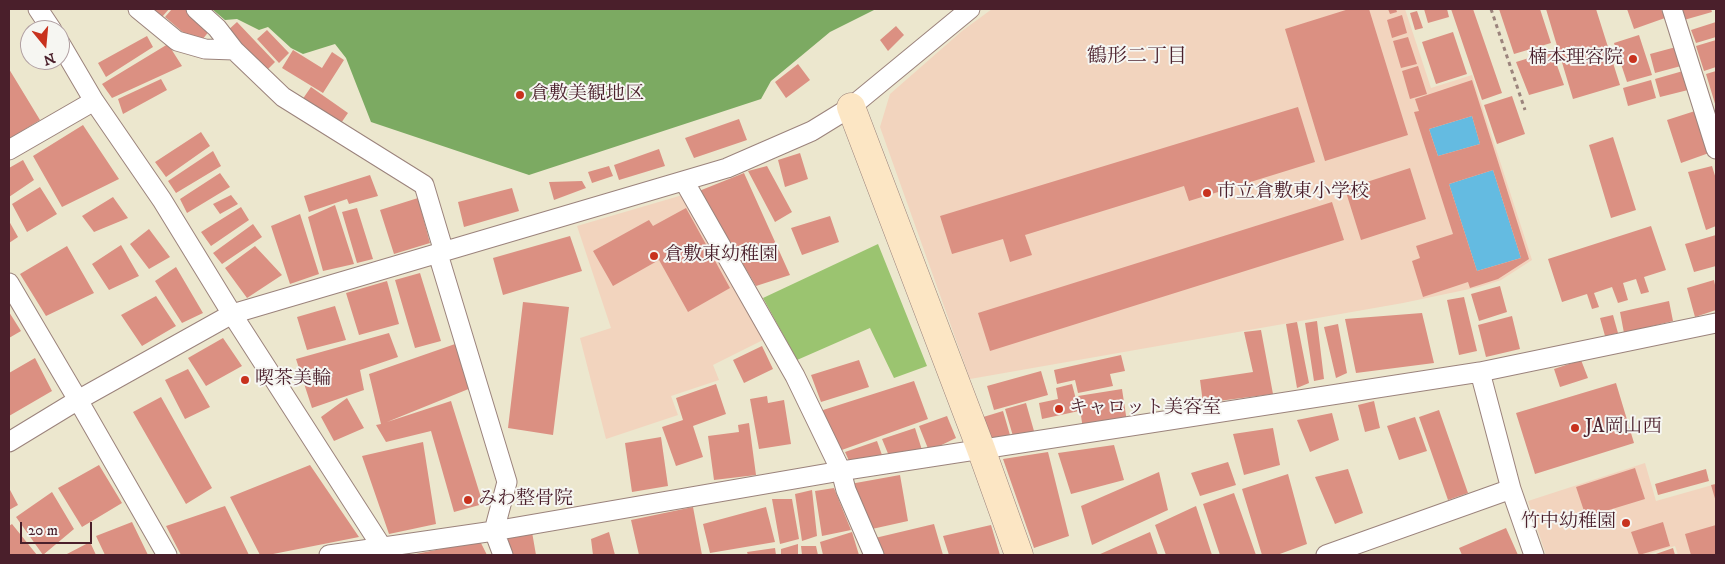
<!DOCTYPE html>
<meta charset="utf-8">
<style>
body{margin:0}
#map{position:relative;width:1725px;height:564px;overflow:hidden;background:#ece7ce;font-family:"IM FELL DW Pica",serif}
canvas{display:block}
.frame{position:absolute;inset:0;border:10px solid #4a1f2b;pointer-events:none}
.north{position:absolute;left:20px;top:20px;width:50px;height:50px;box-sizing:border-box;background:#f6f6f2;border:1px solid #b1a0a2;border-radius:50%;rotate:163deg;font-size:14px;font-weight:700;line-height:20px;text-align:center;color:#4a1f2b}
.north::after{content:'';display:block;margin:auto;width:18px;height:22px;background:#c8321e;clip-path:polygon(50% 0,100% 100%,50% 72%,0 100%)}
.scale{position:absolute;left:20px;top:522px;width:72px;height:22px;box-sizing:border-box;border:2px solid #4a1f2b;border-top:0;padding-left:6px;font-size:15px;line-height:18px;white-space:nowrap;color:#4a1f2b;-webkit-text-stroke:4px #f6f6f2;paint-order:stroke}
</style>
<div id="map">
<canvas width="1725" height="564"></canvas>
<div class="frame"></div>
<div class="north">N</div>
<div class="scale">20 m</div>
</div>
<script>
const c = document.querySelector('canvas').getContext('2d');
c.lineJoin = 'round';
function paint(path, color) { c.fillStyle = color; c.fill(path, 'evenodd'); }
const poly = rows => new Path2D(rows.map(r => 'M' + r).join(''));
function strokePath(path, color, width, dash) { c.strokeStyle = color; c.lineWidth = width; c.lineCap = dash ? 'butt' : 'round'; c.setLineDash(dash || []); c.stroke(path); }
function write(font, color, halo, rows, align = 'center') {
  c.font = font + ' "IM FELL DW Pica","Noto Serif JP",serif'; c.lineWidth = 4; c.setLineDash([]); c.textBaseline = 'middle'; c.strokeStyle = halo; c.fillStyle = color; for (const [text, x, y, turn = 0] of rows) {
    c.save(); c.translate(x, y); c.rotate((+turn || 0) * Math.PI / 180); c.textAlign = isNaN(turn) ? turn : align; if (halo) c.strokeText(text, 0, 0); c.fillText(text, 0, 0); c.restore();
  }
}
paint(poly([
 [992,9,1405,9,1431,88,1472,75,1532,260,1501,280,1479,287,1403,303,970,379,880,127,890,94,962,31],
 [686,194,767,338,713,365,719,380,671,396,678,415,606,439,580,338,611,328,577,226],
 [1645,463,1656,501,1716,484,1716,555,1678,555,1675,546,1645,555,1546,555,1528,501]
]), '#f2d4be');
paint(poly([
 [878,244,927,366,894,378,870,328,797,360,763,298]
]), '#9bc470');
paint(poly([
 [212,9,876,9,830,32,771,81,761,99,529,175,371,122,346,58,335,44,303,54,291,48,268,27,259,30,237,19,225,20]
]), '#7caa62');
paint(poly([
 [1472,116,1480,144,1438,156,1429,129],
 [1493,170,1521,258,1477,271,1449,184]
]), '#64bbe1');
paint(poly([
 [153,9,169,9,162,17],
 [172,9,185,9,210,30,198,45,165,17],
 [1349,9,1369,9,1408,135,1325,161,1285,29],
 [1388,9,1396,9,1397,12,1390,14],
 [1424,9,1447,9,1449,17,1428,23],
 [1451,9,1473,9,1502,93,1482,100],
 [1499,9,1540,9,1551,43,1514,54],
 [1546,9,1596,9,1620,85,1573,99],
 [1627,9,1661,9,1665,18,1634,29],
 [1681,9,1711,9,1712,12,1684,20],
 [1417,11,1423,28,1415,30,1410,13],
 [1402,15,1407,33,1392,38,1387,20],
 [237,22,275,62,264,73,226,32],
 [1716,22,1716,37,1696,43,1691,30],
 [896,26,904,35,888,51,880,40],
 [267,30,289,53,279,63,257,39],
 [1453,32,1467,74,1436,84,1422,42],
 [1639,35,1652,75,1627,82,1614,43],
 [147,36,153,47,106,77,98,63],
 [1408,37,1417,64,1401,68,1393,41],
 [1716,40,1716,67,1704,71,1696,46],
 [168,44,182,66,112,98,102,84],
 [1676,47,1681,66,1655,73,1650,54],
 [293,50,322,68,332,52,344,60,323,93,282,68],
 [1552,51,1564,85,1529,95,1516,62],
 [798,64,810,80,786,98,775,82],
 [1418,66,1427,94,1410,99,1402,71],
 [9,69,40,120,9,139],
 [1683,71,1688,90,1660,97,1655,79],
 [1716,71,1716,107,1706,74],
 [161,79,167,90,123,114,118,99],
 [1472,80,1529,259,1498,279,1470,288,1468,282,1423,297,1412,261,1420,258,1416,246,1453,234,1414,112,1419,111,1415,99],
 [1472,116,1480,144,1438,156,1429,129],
 [1493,170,1521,258,1477,271,1449,184],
 [1651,80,1656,98,1628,106,1623,88],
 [311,87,348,113,339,126,302,100],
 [1512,96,1525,134,1497,144,1484,105],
 [1298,107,1315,162,1189,201,1184,186,1025,235,1032,255,1010,262,1003,239,952,254,940,216],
 [1695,111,1709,153,1681,163,1667,120],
 [739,119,747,140,694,158,685,138],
 [83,125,119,179,62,207,33,156],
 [201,132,210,146,166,177,155,162],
 [1613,137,1636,210,1611,218,1589,145],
 [659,149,665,166,619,180,614,165],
 [213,151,221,166,176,193,168,181],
 [800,153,808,179,785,187,778,160],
 [23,160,34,180,9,197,9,168],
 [609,166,613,176,592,183,588,172],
 [767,166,792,212,775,222,748,171],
 [1712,166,1716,179,1716,226,1706,230,1688,172],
 [1410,168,1426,219,1361,240,1345,189],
 [220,173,230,187,187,213,180,199],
 [744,173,790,275,756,286,699,191],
 [370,175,378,196,349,204,347,199,309,212,304,196],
 [582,181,586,188,554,200,549,182],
 [40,187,57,214,27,232,12,204],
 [512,188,519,211,464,227,458,202],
 [231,195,238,204,220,214,213,204],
 [113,197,128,218,94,232,82,216],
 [418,198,430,243,394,254,380,210],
 [1332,202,1344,240,990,351,978,313],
 [335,205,354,264,323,271,308,217],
 [241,207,249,220,211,246,201,232],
 [357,208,373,259,357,263,342,212],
 [686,208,730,288,688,312,659,260,613,286,593,251,649,220,653,226],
 [300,214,319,274,290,284,271,226],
 [830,216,839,242,802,255,791,228],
 [9,221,18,237,9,243],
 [253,224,262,237,222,264,213,253],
 [1651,226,1666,270,1644,277,1649,292,1641,294,1636,279,1623,283,1628,300,1618,303,1612,287,1594,293,1599,307,1592,309,1587,294,1562,302,1548,259],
 [149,229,170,257,149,269,130,244],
 [1716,235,1716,266,1694,272,1685,244],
 [570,236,582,271,503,295,493,258],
 [121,245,139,276,109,290,92,264],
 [67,246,94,293,46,316,20,274],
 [255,246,282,275,247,298,225,268],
 [176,267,203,313,182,323,155,281],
 [420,273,441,341,415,348,395,280],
 [1714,280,1716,290,1716,310,1695,317,1687,288],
 [387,281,399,324,359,335,346,293],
 [1500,286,1507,312,1479,321,1471,294],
 [156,296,176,326,142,346,121,315],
 [1464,297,1477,351,1459,355,1447,300],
 [1669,301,1673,321,1624,333,1620,312],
 [523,302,569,307,553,435,508,428],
 [335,306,346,340,307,350,297,317],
 [9,312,21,331,9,338],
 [1422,313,1434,363,1356,373,1345,319],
 [1613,315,1618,333,1605,336,1600,318],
 [1512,316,1520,349,1486,357,1478,325],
 [1317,321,1324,379,1314,381,1305,323],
 [1297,322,1309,383,1297,388,1286,324],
 [1338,324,1347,373,1336,378,1324,327],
 [1261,330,1273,394,1203,403,1200,380,1253,372,1244,332],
 [389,333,398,357,360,370,364,390,312,408,296,359],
 [223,338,242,366,206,386,188,358],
 [458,343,471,388,387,422,451,401,483,504,454,512,431,431,386,442,376,425,381,424,369,374],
 [762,346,773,369,744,383,733,360],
 [1121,355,1125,371,1110,374,1113,386,1078,393,1075,380,1057,384,1054,370],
 [35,358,52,391,9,416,9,373],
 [859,360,869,387,821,402,811,375],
 [1581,360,1588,378,1560,387,1554,369],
 [188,369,210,407,185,419,165,380],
 [1041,371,1048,395,994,410,987,386],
 [914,381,928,419,839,451,820,411],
 [1616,383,1634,443,1535,474,1516,413],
 [716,384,726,414,693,426,703,457,676,466,662,427,683,420,676,398],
 [1072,384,1079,411,1042,419,1039,403,1058,399,1056,388],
 [1122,389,1127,422,1083,429,1078,396],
 [767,396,768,403,784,400,791,444,759,449,750,399],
 [161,397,212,488,186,504,133,412],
 [347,398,364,428,334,441,321,417],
 [1374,401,1380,428,1365,432,1358,405],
 [1026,403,1034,431,1013,436,1005,409],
 [1439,410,1468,493,1448,500,1419,417],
 [1003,411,1010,435,987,442,980,418],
 [1332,413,1339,440,1310,452,1297,420],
 [947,416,956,438,929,451,919,426],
 [1415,417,1427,451,1399,460,1387,426],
 [749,423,756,475,714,480,708,436,739,432,738,425],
 [915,428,922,450,889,456,882,439],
 [1273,428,1280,465,1244,475,1233,434],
 [661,437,668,486,632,492,625,443],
 [877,441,882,455,850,463,845,452],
 [423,442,436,524,389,534,362,456],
 [1114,445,1124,480,1071,494,1058,453],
 [1048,452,1069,536,1034,548,1003,459],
 [1228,462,1236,485,1200,496,1191,473],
 [99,465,122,503,82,527,58,488],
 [310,465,359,537,268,555,260,555,230,497],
 [1635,468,1645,499,1586,517,1576,487],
 [1348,469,1363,513,1335,524,1315,477],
 [1706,469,1709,481,1658,495,1655,484],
 [1159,472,1168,510,1092,545,1081,506],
 [1288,474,1307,544,1277,555,1262,555,1242,489],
 [900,475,908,521,872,529,850,484],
 [1716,484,1716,502,1711,485],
 [9,488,18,505,9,510],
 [834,488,851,530,822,536,815,491],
 [812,490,817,536,802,541,795,494],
 [52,492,74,529,43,555,16,517],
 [1234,493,1256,555,1220,555,1203,504],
 [772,499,792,499,799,539,780,544],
 [225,506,249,555,181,555,166,526],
 [1196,506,1212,555,1166,555,1155,525],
 [693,507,702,555,639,555,631,520],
 [766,507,775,542,710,553,703,524],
 [132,522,148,555,105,555,96,536],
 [1663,522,1670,546,1639,555,1631,532],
 [12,524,37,555,9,555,9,526],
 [934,524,943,555,883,555,875,538],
 [991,525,1000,555,949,555,943,536],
 [1716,525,1716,555,1691,555,1685,534],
 [1506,528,1518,555,1462,555,1459,548],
 [532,532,536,555,512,555,506,538],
 [609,532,615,555,593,555,591,539],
 [852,532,859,555,823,555,820,542],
 [1150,532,1158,555,1098,555],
 [480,541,487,555,416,555,416,554],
 [90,542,96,555,65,555],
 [798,544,798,555,781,555,781,549],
 [801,546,816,546,818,555,802,555],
 [775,548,776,555,748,555,747,552],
 [1673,548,1675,555,1653,555]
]), '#db9082');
const street = poly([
 [38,9,52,30],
 [138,9,177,41,205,49,234,50,283,97,424,185,444,252],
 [196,9,217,28,234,50],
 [1672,9,1716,149],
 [60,43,94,101,162,200,232,314,387,555],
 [9,150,94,101],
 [684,181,795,376,841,471,846,490,874,555],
 [438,254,507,482,494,531,503,555],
 [9,283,78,400,167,555],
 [1480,372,1511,489,1534,555],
 [9,442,78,400,232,314,727,168,812,131,851,107,970,9],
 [329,555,494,531,841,471,1480,372,1716,323],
 [1326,555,1511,489]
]);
const secondary = poly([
 [851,107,981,449,1019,555]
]);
strokePath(street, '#9b837c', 21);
strokePath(secondary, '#9b837c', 29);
strokePath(poly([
 [1491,9,1525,110]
]), '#9b837c', 3, [4, 4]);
strokePath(street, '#fff', 19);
strokePath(secondary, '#fce6c4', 28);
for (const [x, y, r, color] of [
 [1633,59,5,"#c8321e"],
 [520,95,5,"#c8321e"],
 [1207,193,5,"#c8321e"],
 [654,256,5,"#c8321e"],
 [245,380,5,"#c8321e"],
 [1059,409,5,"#c8321e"],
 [1575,428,5,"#c8321e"],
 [468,500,5,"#c8321e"],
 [1626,523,5,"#c8321e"]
]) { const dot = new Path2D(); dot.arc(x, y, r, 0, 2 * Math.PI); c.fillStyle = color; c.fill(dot); strokePath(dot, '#f6f6f2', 2); }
write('19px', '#4a1f2b', '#f6f6f2', [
 ["楠本理容院",1623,59,"right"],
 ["倉敷美観地区",530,95],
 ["市立倉敷東小学校",1217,193],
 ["倉敷東幼稚園",664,256],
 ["喫茶美輪",255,380],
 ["キャロット美容室",1069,409],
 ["JA岡山西",1585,428],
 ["みわ整骨院",478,500],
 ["竹中幼稚園",1616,523,"right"]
], 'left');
write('20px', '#4a1f2b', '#f6f6f2', [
 ["鶴形二丁目",1137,58]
]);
</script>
